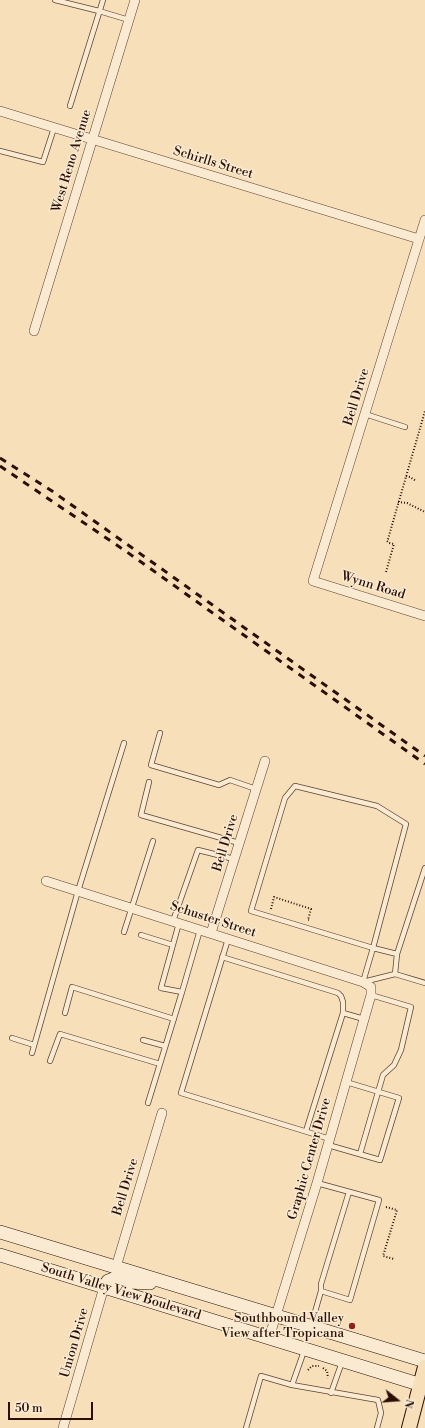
<!DOCTYPE html>
<style>
body{margin:0}
#map{position:relative;width:425px;height:1428px;overflow:hidden;background:#f7dfba;font-family:"Libre Bodoni",serif}
canvas{display:block}
.north{position:absolute;left:377px;top:1380px;width:40px;height:40px;-webkit-text-stroke:3px #faead2;paint-order:stroke;rotate:107deg;font-size:11px;font-weight:700;line-height:16px;text-align:center;color:#290f04}
.north::after{content:'';display:block;margin:auto;width:14px;height:18px;background:#290f04;clip-path:polygon(50% 0,100% 100%,50% 72%,0 100%)}
.scale{position:absolute;left:8px;top:1402px;width:85px;height:18px;box-sizing:border-box;border:2px solid #290f04;border-top:0;padding-left:5px;font-size:12px;line-height:14px;white-space:nowrap;color:#290f04;-webkit-text-stroke:3px #faead2;paint-order:stroke}
</style>
<div id="map">
<canvas width="425" height="1428"></canvas>
<div class="north">N</div>
<div class="scale">50 m</div>
</div>
<script>
const c = document.querySelector('canvas').getContext('2d');
c.lineJoin = 'round';
const poly = rows => new Path2D(rows.map(r => 'M' + r).join(''));
function strokePath(path, color, width, dash) { c.strokeStyle = color; c.lineWidth = width; c.lineCap = dash ? 'butt' : 'round'; c.setLineDash(dash || []); c.stroke(path); }
function write(font, color, halo, rows, align = 'center') {
  c.font = font + ' "Libre Bodoni",serif'; c.lineWidth = 3; c.setLineDash([]); c.textBaseline = 'middle'; c.strokeStyle = halo; c.fillStyle = color; for (const [text, x, y, turn = 0] of rows) {
    c.save(); c.translate(x, y); c.rotate((+turn || 0) * Math.PI / 180); c.textAlign = isNaN(turn) ? turn : align; if (halo) c.strokeText(text, 0, 0); c.fillText(text, 0, 0); c.restore();
  }
}
const service = poly([
 [55,0,99,11,129,20],
 [70,106,103,0],
 [0,151,43,162,54,128],
 [365,414,405,427],
 [160,733,151,765,219,785,230,780,256,789],
 [149,782,141,815,239,843],
 [425,868,397,954,395,974,425,983],
 [173,921,198,850,234,859],
 [179,923,161,988,182,992,200,930],
 [124,932,153,841],
 [141,935,173,945],
 [228,939,181,1093,330,1139],
 [222,957,338,993,341,996,343,1002,343,1013],
 [395,974,363,982,373,948,406,824,377,806,295,786,285,798,251,911,373,948,397,954],
 [65,1013,72,987,174,1019],
 [12,1038,34,1045],
 [143,1040,165,1046],
 [32,1053,78,891,124,743],
 [50,1061,60,1034,160,1064],
 [148,1103,182,992],
 [306,1131,343,1013,364,1019],
 [328,1145,380,1160,399,1098,346,1082],
 [360,1154,383,1075,394,1065,401,1050,411,1007,371,995],
 [317,1183,379,1200,350,1300,321,1291],
 [311,1326,321,1291,321,1284,349,1192],
 [292,1385,304,1351],
 [331,1393,342,1362],
 [246,1428,261,1376,292,1385,378,1400,381,1413,377,1428]
]);
const minor = poly([
 [0,111,419,239],
 [425,220,313,581,425,616],
 [34,331,135,0],
 [46,881,363,982,371,987,371,995,317,1183,269,1338],
 [211,933,265,761],
 [116,1267,162,1113],
 [63,1428,104,1287]
]);
const secondary = poly([
 [0,1232,425,1361],
 [0,1255,425,1386],
 [104,1287,108,1281,113,1279,128,1282,150,1283]
]);
const primary = poly([
 [409,1428,425,1367]
]);
strokePath(service, '#5c4332', 6);
strokePath(minor, '#5c4332', 10);
strokePath(secondary, '#290f04', 14);
strokePath(primary, '#290f04', 16);
strokePath(poly([
 [406,476,410,477,416,481],
 [398,502,407,503,425,512],
 [386,572,394,544,389,543,387,541,388,539,425,411],
 [271,909,274,897,311,909,308,920,309,920],
 [386,1207,397,1210,383,1256,394,1259],
 [323,1368,327,1371,328,1378],
 [308,1370,312,1366,319,1366]
]), '#290f04', 2, [1, 2]);
strokePath(service, '#faead2', 4.5);
strokePath(minor, '#faead2', 9);
strokePath(secondary, '#faead2', 13);
strokePath(primary, '#f7dfba', 14);
strokePath(poly([
 [0,458,52,491,425,756],
 [0,466,127,552,425,764]
]), '#290f04', 3, [7, 7]);
for (const [x, y, r, color] of [
 [352,1326,4,"#8f2418"]
]) { const dot = new Path2D(); dot.arc(x, y, r, 0, 2 * Math.PI); c.fillStyle = color; c.fill(dot); strokePath(dot, '#faead2', 1.5); }
write('13px', '#290f04', '#faead2', [
 ["West Reno Avenue",72,161,-73],
 ["Schirlls Street",213,163,17],
 ["Bell Drive",357,397,-73],
 ["Wynn Road",373,586,17],
 ["Bell Drive",226,843,-73],
 ["Schuster Street",213,920,18],
 ["Graphic Center Drive",310,1159,-74],
 ["Bell Drive",126,1187,-73],
 ["South Valley View Boulevard",121,1292,17],
 ["Union Drive",75,1343,-74]
]);
write('13px', '#290f04', '#faead2', [
 ["Southbound Valley",344,1319],
 ["View after Tropicana",344,1334]
], 'right');
</script>
